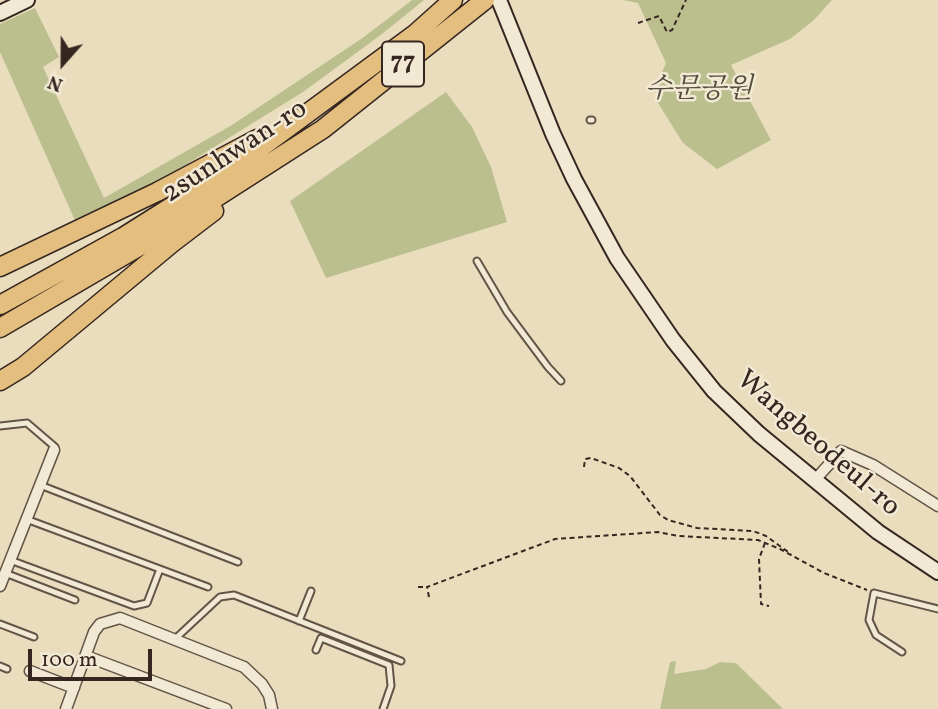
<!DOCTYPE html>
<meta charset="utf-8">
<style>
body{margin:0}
#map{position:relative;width:938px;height:709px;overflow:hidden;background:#e9ddbd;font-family:Vollkorn,serif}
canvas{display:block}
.north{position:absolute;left:28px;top:28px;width:70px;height:70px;-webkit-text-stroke:5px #f1e9d4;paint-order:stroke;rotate:201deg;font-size:19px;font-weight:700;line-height:28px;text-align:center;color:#352620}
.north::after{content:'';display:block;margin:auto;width:24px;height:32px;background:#352620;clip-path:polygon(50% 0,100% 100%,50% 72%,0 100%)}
.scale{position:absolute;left:28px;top:649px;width:124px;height:32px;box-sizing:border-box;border:4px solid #352620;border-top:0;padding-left:9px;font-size:21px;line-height:24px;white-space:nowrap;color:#352620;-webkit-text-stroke:5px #f1e9d4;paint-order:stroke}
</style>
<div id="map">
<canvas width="938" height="709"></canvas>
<div class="north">N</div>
<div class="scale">100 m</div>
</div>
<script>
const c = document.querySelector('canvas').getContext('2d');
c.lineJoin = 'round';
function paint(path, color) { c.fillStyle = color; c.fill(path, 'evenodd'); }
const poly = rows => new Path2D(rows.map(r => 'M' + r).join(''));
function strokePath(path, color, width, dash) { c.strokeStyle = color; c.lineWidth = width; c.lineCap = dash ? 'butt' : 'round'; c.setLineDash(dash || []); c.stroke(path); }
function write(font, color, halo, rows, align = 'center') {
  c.font = font + ' Vollkorn,"Noto Serif KR",serif'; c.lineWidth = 5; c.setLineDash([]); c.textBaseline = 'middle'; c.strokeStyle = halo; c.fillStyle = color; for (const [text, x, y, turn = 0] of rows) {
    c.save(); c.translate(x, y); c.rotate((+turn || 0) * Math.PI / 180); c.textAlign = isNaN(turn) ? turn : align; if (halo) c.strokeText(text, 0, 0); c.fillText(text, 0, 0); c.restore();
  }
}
paint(poly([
 [412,0,424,0,382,34,303,92,140,193,77,225,0,52,0,24,35,8,59,57,43,67,104,198,232,125,364,37],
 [623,0,832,0,813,21,790,39,731,65,771,140,717,169,683,143,658,103,655,88,666,63,638,3],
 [446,92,472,127,491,167,507,222,326,278,290,201],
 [676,661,674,674,706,669,720,662,736,663,783,709,660,709,670,662]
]), '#bbbf8e');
const lane = poly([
 [590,120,592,120],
 [477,261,507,312,548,367,561,381],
 [0,426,27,423,55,447,54,450],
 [40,485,238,562],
 [26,519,208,587],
 [10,560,134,606,147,603,160,569],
 [5,573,75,600],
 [299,621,311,591],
 [0,624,34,637],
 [175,639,220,597,234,595,401,661],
 [316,650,321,638,389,665,391,686,383,709],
 [902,652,876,635,869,620,874,593,938,609],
 [0,666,7,669]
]);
const street = poly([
 [814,481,841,451,873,465,938,506],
 [0,586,54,450],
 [86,656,226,709],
 [30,671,74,688],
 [66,709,94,632,100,624,120,618,244,667,262,684,269,695,272,709]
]);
const secondary = poly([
 [499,0,553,134,574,179,617,258,673,340,714,391,759,434,878,532,938,572],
 [0,13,27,0]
]);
const highway = poly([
 [0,267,157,192,257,139],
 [0,305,123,237,236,166,415,34,453,0],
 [0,328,147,242,323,129,485,0],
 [0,381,23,367,172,243,214,211]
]);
strokePath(lane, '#625447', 9);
strokePath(street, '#625447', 13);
strokePath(secondary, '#352620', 18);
strokePath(highway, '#352620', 21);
strokePath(poly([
 [638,23,659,16,667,32,672,30,686,0],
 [584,467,585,459,591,458,619,468,630,476,660,515,668,520,697,528,753,531,766,536,791,554],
 [765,543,759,559,761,604,769,606],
 [418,587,426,587],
 [429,597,427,587,555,539,658,532,678,536,758,540,780,549,824,573,867,590]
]), '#352620', 2, [5, 3.5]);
strokePath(lane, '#f1e9d4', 5);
strokePath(street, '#f1e9d4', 10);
strokePath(secondary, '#f1e9d4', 14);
strokePath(highway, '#e4be7e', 18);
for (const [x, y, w] of [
 [403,64,42]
]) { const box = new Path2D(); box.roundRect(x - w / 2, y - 22.5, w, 45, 5); c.fillStyle = '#f1e9d4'; c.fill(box); strokePath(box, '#352620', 2); }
write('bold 26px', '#352620', null, [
 ["77",403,64]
]);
write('italic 28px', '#564c3c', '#f1e9d4', [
 ["수문공원",699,92]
]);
write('28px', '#352620', '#f1e9d4', [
 ["2sunhwan-ro",236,153,-33],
 ["Wangbeodeul-ro",817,445,41]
]);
</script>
